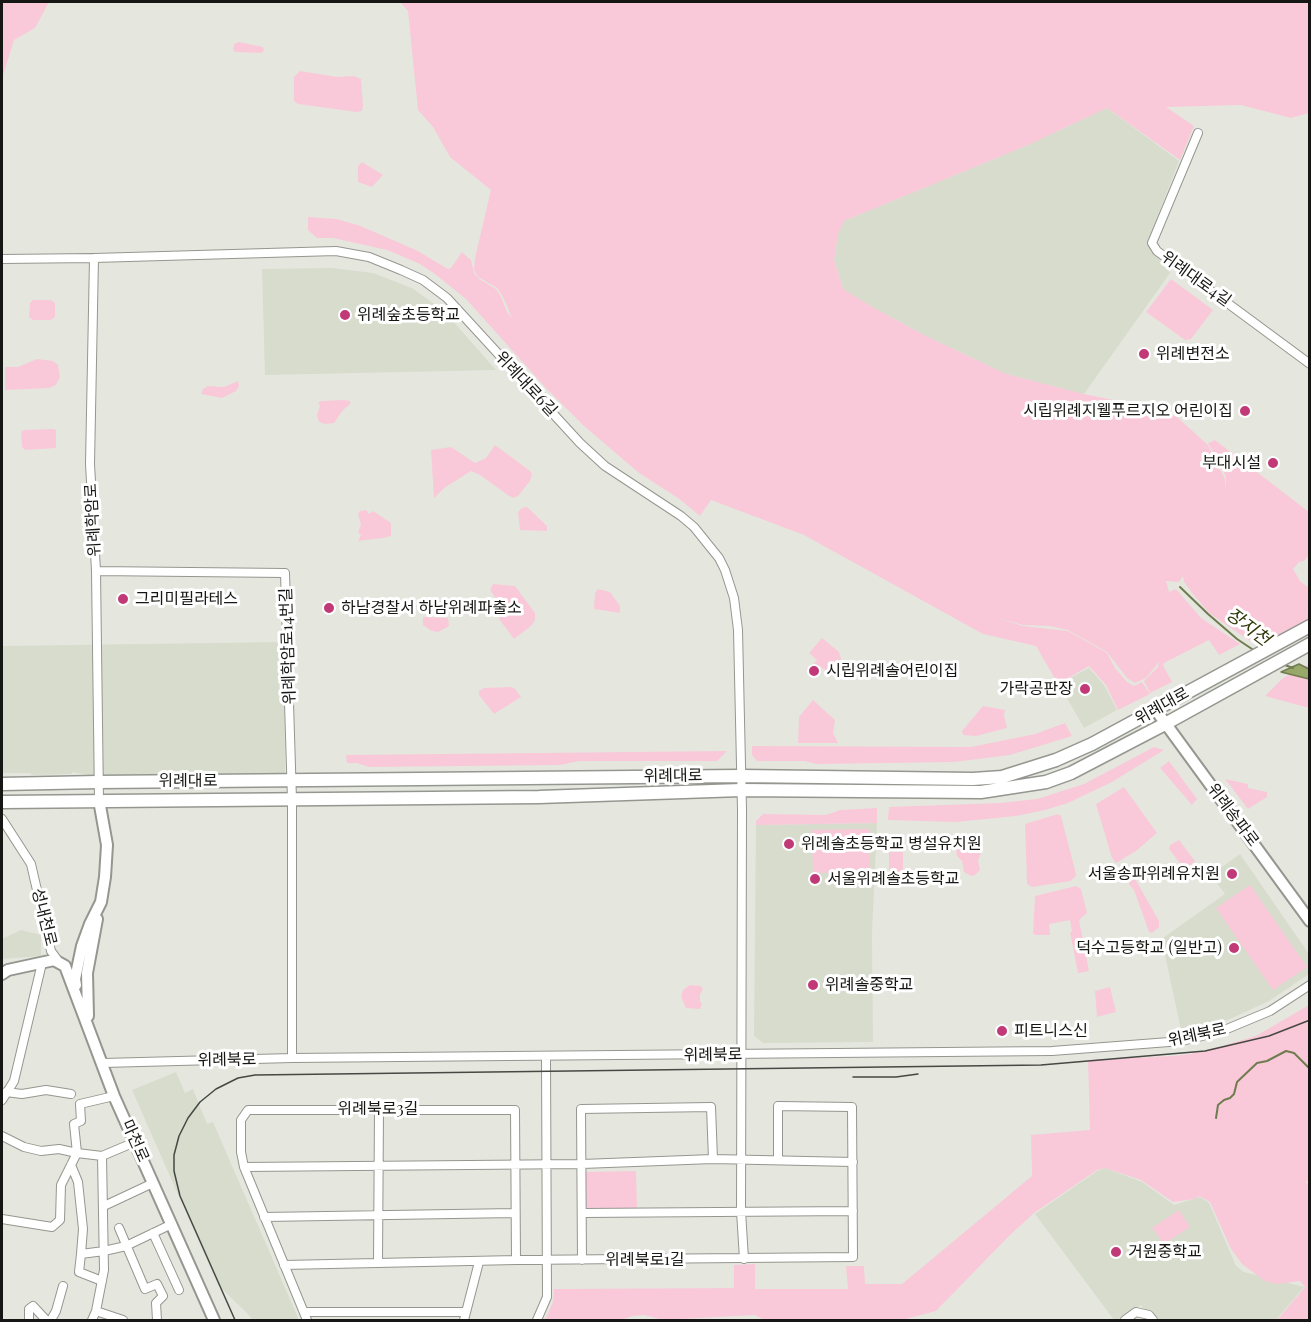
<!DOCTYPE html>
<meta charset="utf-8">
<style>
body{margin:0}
#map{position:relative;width:1311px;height:1322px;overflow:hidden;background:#e5e7df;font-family:"Playfair Display",serif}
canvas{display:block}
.frame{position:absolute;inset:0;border:3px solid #161714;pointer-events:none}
</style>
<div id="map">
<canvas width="1311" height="1322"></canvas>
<div class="frame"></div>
</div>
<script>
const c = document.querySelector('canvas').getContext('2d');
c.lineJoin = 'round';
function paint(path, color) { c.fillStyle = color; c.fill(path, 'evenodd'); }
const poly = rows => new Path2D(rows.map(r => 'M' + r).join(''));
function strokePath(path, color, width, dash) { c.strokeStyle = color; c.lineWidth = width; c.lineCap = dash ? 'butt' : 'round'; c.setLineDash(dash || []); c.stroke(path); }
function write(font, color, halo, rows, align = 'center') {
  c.font = font + ' "Playfair Display","Noto Sans KR",serif'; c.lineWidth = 6; c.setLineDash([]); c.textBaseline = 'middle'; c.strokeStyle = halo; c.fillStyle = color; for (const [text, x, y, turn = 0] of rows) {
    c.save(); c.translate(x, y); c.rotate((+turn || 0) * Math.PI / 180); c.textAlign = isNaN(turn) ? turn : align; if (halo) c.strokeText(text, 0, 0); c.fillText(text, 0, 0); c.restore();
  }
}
paint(poly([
 [1107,108,1179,161,1147,243,1170,273,1084,394,1006,374,924,335,874,308,843,289,834,260,838,234,844,221,1028,145],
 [332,268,373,273,412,288,444,311,496,370,265,375,262,269],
 [284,642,285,777,159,774,95,776,72,772,72,774,32,775,30,773,2,773,2,646],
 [1089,668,1104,685,1117,710,1084,728,1059,684],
 [877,823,872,934,873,1042,763,1043,754,1036,756,825],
 [1240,854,1309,954,1309,974,1269,1001,1232,1018,1216,1024,1181,1030,1162,941,1163,938,1225,894,1211,875],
 [21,930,41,935,41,956,2,959,2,939],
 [176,1072,185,1093,193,1089,207,1124,213,1122,299,1320,252,1320,250,1316,218,1285,132,1090],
 [1105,1168,1142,1182,1174,1205,1200,1197,1209,1203,1236,1266,1244,1272,1304,1287,1276,1320,1153,1320,1141,1305,1121,1320,1114,1320,1035,1214,1097,1171]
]), '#d7dccd');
paint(poly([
 [2,2,49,2,35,28,14,40,2,79],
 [400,2,1309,2,1309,113,1291,118,1241,105,1166,107,1194,126,1180,160,1107,108,1028,145,844,221,838,234,834,260,843,289,874,308,924,335,1006,374,1084,394,1147,407,1177,417,1208,445,1225,479,1225,491,1226,477,1208,443,1215,440,1309,512,1309,555,1304,561,1299,562,1293,569,1300,581,1309,588,1309,608,1307,610,1309,612,1309,634,1274,654,1247,639,1209,613,1192,593,1184,582,1183,576,1179,582,1166,581,1169,592,1176,589,1201,618,1240,644,1219,655,1209,640,1164,663,1163,665,1172,682,1150,693,1144,681,1158,667,1159,662,1146,678,1135,683,1127,678,1107,652,1068,630,1049,626,1023,625,995,617,1023,626,1068,631,1107,653,1115,668,1127,682,1134,686,1142,682,1150,694,1118,710,1106,685,1089,666,1058,684,1036,646,983,634,804,535,711,500,700,516,678,498,639,473,584,426,546,388,466,299,435,274,420,264,387,250,333,238,317,238,308,230,308,217,336,219,358,225,416,250,448,269,451,268,462,252,471,260,474,273,479,279,496,289,501,297,507,312,512,318,503,297,497,288,478,277,474,270,475,258,491,190,450,157,433,127,418,110,408,11],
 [239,42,263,47,264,50,262,53,236,52,233,50,234,44],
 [300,71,337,77,354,76,361,79,363,106,362,111,357,112,298,104,294,101,294,77],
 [362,162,383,175,372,187,358,182,358,166],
 [1171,279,1213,310,1191,339,1185,340,1146,312],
 [33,300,51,300,55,303,55,317,51,320,33,320,29,317,30,303],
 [37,359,53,361,58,365,60,377,56,385,49,388,5,390,5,367,18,367],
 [238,381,239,386,236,391,222,398,201,394,203,389,208,386,224,387],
 [344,400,350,401,350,404,343,410,334,423,325,424,319,422,317,415,320,406,318,403,321,401],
 [53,429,56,430,56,448,25,450,22,447,21,432,24,430],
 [495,445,530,471,532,474,530,481,518,496,513,498,509,496,480,475,471,471,444,488,434,498,431,450,451,447,475,463,486,458],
 [527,507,547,526,547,531,520,530,518,512,522,508],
 [366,510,369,514,373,511,391,523,391,536,383,538,358,541,361,535,358,532,361,525,358,514,360,511],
 [493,584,515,586,535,613,535,620,531,626,514,639,499,619,502,612,502,607,490,590],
 [598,589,610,592,620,606,620,613,594,609,595,593],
 [423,617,448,618,449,626,438,632,432,631,423,625],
 [822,638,839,652,841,659,829,673,820,666,818,669,813,665,817,660,809,653],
 [1309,664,1309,708,1265,696,1283,678],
 [511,687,515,689,521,697,494,714,479,695,479,691,484,688],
 [813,700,835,720,833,733,838,743,798,743,799,717],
 [983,706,1005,710,1004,715,1007,728,976,736,963,735,962,731],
 [1065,723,1072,736,1010,755,954,762,816,764,805,761,757,761,752,755,752,746,971,747,1035,734],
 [1154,747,1164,750,1112,782,1068,803,1045,810,1016,816,956,822,888,820,889,807,1000,803,1037,799,1084,784],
 [727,751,717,761,579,761,560,765,369,767,357,763,347,763,346,755],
 [1169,761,1197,799,1192,805,1160,768],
 [1225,779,1248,784,1248,788,1267,792,1267,797,1248,809],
 [1124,787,1157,833,1136,851,1116,863,1112,858,1096,804],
 [877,808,877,823,756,825,756,821,763,814,826,815,840,810],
 [1058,814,1061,816,1076,874,1075,877,1070,881,1032,887,1027,884,1025,824],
 [869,829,870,872,813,873,812,830],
 [1179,840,1195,861,1185,870,1169,849,1170,845],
 [965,841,977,846,981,852,978,861,980,870,975,875,971,876,964,872,962,861,957,856,956,851],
 [889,852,903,852,903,877,889,876],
 [1134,877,1159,921,1159,927,1152,933,1149,932,1134,890,1129,884,1129,879],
 [1250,885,1307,967,1273,990,1216,908],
 [1076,886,1081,889,1087,913,1079,920,1089,971,1078,973,1070,932,1072,932,1070,920,1049,924,1050,935,1035,935,1033,933,1035,896],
 [690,985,701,986,703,989,700,995,700,1001,702,1004,700,1009,686,1008,681,997,683,990],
 [1110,987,1116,1012,1097,1017,1095,991],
 [1309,1005,1310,1179,1306,1182,1310,1187,1309,1320,1277,1320,1305,1287,1300,1281,1277,1284,1265,1281,1242,1264,1231,1249,1210,1202,1199,1196,1195,1199,1173,1202,1141,1180,1105,1168,1097,1170,1034,1213,1009,1236,936,1311,902,1320,764,1320,755,1315,663,1320,644,1315,633,1316,620,1320,545,1320,553,1302,554,1289,734,1288,734,1265,755,1264,755,1289,848,1289,846,1266,864,1266,865,1284,902,1284,1032,1176,1031,1135,1090,1130,1088,1060,1173,1056,1190,1054,1222,1046,1256,1036],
 [636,1171,637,1209,590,1209,585,1206,584,1176,587,1172],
 [1179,1210,1190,1227,1164,1244,1152,1228]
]), '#f9c9d9');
const water = poly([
 [1299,664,1309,669,1309,679,1281,672,1299,664]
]);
paint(water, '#97a869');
strokePath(water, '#707c50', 1.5);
strokePath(poly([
 [1180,587,1208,614,1237,639,1255,651],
 [1282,664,1293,668],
 [1216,1118,1218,1105,1224,1100,1230,1098,1234,1094,1237,1082,1257,1063,1267,1061,1286,1051,1294,1053,1310,1069]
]), '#707c50', 2);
const street = poly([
 [1198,133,1152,243,1157,251,1310,364],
 [94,258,90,464,96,571,99,800],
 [2,259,94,258,336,251,369,257,401,270,423,280,447,298,580,443,605,466,681,516,694,527,719,558,725,570,734,598,738,630,742,810,741,1211,744,1259],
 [96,571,285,573,292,800,292,1058],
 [2,819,31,864,51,951,59,962],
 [103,1063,292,1058,1052,1051,1182,1041,1222,1031,1270,1011,1310,985],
 [6,1092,22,1094,46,1090,71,1094],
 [2,1100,14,1081,42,963],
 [2,1136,24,1147,41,1151,59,1149,77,1153,74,1124,81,1121,80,1104,114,1096],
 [71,1165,78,1182,83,1229,81,1254,104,1251,126,1246,172,1224],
 [244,1167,582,1164,713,1159,853,1162],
 [104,1206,153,1183],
 [583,1213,853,1211],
 [264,1217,515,1213],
 [2,1219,52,1227,60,1220,61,1185,77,1153,102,1156,135,1142],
 [119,1228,145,1289,157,1284,163,1296,156,1303,157,1320],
 [153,1233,179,1290],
 [81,1254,79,1272,102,1281],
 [582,1260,581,1109,711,1107,713,1159],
 [378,1262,379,1109],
 [284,1265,516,1260,853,1257,852,1107,778,1106,778,1160],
 [96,1311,123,1320],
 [304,1312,466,1312],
 [29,1320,29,1309,33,1306,46,1320],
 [51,1320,56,1311,63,1286],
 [92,1320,96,1311,104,1270,102,1156],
 [307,1320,244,1167,241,1152,241,1120,248,1110,515,1110,516,1260],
 [464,1320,479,1262],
 [537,1320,547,1297,546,1057],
 [1125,1320,1136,1312,1149,1315,1153,1320]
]);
const secondary = poly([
 [1155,709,1310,921],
 [2,974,8,970,54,960,65,966,114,1096,214,1320],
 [76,985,75,979,82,946,90,924,101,902,105,877,107,845,99,800],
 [88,1016,87,973,97,919]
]);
const primary = poly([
 [2,784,98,782,741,776,973,779,1002,777,1056,760,1092,744,1310,626],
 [2,802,539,797,741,790,981,792,1046,782,1071,773,1165,724,1310,644]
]);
strokePath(street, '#94978f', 10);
strokePath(secondary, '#94978f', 14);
strokePath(primary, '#94978f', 15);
strokePath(street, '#fff', 8);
strokePath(secondary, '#fff', 10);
strokePath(primary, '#fff', 12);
strokePath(poly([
 [853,1077,896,1077,918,1074],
 [235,1320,180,1196,174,1171,174,1155,179,1136,188,1118,200,1102,216,1089,238,1078,255,1075,1041,1065,1205,1051,1269,1036,1310,1020]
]), '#464843', 1.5);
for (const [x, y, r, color] of [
 [345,315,6,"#c13977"],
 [1144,354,6,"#c13977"],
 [1245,411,6,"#c13977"],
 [1273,463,6,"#c13977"],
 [123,599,6,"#c13977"],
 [329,608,6,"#c13977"],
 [814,671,6,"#c13977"],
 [1085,689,6,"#c13977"],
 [789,844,6,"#c13977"],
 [1232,874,6,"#c13977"],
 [815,879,6,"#c13977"],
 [1234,948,6,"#c13977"],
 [813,985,6,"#c13977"],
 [1002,1031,6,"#c13977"],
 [1116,1252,6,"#c13977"]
]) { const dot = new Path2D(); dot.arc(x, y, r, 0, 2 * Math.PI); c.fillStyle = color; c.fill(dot); strokePath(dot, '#fff', 2); }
write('16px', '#161714', '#fff', [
 ["위례대로4길",1196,279,36],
 ["위례대로6길",526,384,47],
 ["위례학암로",93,520,-93],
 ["위례학암로14번길",288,646,-92],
 ["위례대로",1162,706,-29],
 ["위례대로",673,776,-1],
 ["위례대로",188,781],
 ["위례송파로",1233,815,53],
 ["성내천로",44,917,76],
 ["위례북로",1197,1035,-12],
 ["위례북로",713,1055,-1],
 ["위례북로",227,1060,-1],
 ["위례북로3길",378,1109],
 ["마천로",135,1141,66],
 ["위례북로1길",645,1260]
]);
write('16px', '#161714', '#fff', [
 ["위례숲초등학교",357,315],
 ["위례변전소",1156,354],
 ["시립위례지웰푸르지오 어린이집",1233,411,"right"],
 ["부대시설",1261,463,"right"],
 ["그리미필라테스",135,599],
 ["하남경찰서 하남위례파출소",341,608],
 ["시립위례솔어린이집",826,671],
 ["가락공판장",1073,689,"right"],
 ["위례솔초등학교 병설유치원",801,844],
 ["서울송파위례유치원",1220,874,"right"],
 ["서울위례솔초등학교",827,879],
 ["덕수고등학교 (일반고)",1222,948,"right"],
 ["위례솔중학교",825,985],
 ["피트니스신",1014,1031],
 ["거원중학교",1128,1252]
], 'left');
write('italic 18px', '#303a08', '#fff', [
 ["장지천",1248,627,37]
]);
</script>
